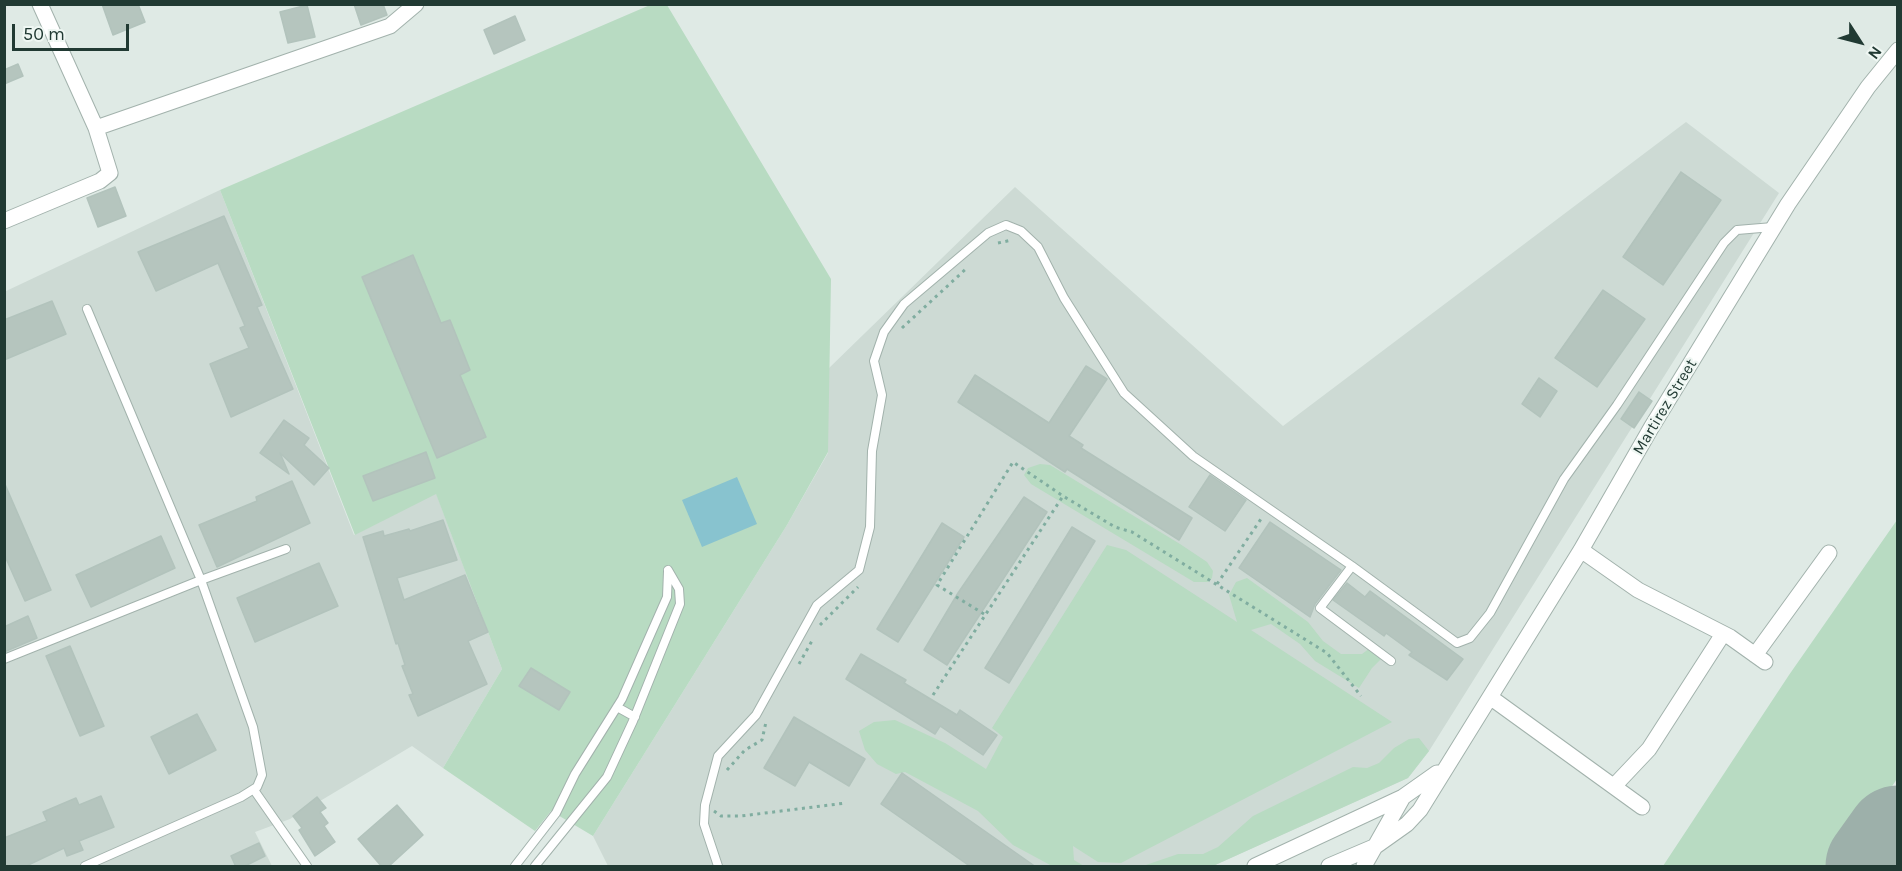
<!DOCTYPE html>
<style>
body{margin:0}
#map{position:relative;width:1902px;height:871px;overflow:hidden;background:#dfeae5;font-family:Karla,sans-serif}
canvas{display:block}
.frame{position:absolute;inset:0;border:6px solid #213a33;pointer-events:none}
.north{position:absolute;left:1830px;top:12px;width:60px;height:60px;-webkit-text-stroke:4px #eff7f3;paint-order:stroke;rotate:126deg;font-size:16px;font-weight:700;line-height:24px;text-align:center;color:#213a33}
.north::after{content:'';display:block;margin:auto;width:21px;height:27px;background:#213a33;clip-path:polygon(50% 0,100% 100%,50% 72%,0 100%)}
.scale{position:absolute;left:12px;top:24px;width:117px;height:27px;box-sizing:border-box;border:3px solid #213a33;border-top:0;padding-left:8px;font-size:18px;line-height:21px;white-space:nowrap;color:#213a33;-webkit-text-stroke:4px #eff7f3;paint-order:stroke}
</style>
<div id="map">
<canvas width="1902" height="871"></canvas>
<div class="frame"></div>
<div class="north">N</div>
<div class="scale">50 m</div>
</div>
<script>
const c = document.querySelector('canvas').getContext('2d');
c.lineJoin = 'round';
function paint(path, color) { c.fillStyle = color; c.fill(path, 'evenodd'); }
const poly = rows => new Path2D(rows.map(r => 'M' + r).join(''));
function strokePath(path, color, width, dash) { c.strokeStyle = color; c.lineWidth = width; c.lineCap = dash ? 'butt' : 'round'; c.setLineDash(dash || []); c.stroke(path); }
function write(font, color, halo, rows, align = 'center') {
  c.font = font + ' Karla,sans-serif'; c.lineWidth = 4.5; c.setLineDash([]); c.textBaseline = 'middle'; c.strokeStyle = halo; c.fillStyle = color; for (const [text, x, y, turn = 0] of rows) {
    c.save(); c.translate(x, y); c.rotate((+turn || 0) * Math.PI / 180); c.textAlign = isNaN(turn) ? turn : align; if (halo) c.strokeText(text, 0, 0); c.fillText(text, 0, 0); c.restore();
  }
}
paint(poly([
 [1686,122,1779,193,1429,751,1408,778,1213,866,608,866,593,836,787,525,828,453,827,370,1015,187,1283,426],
 [220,190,354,535,436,493,502,669,443,768,412,746,290,819,255,832,272,866,5,866,4,292]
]), '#cddad4');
paint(poly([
 [650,5,667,5,831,279,828,452,787,525,593,836,551,811,535,831,443,768,502,669,436,494,355,535,220,190],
 [1040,464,1050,465,1180,544,1207,562,1213,571,1212,578,1208,582,1194,582,1031,484,1024,475,1028,468],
 [1897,520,1897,779,1837,866,1663,866,1789,675],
 [1107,545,1126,550,1237,622,1229,595,1236,582,1247,578,1308,622,1323,641,1341,654,1362,654,1374,645,1386,654,1372,668,1359,688,1315,661,1300,644,1271,624,1251,630,1392,722,1121,863,1098,862,1073,846,1074,860,1084,866,1052,866,1013,845,978,811,905,772,896,774,877,764,865,750,859,731,874,722,895,720,945,743,986,769,1003,737,992,728],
 [1419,738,1429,751,1408,778,1213,866,1143,866,1178,854,1203,854,1218,847,1253,816,1353,767,1367,768,1379,763,1394,748,1409,739]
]), '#b8dbc2');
paint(poly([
 [737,477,757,524,702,547,682,500]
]), '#88c3cf');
strokePath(poly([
 [1878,866,1898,838]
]), '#9db0aa', 105);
const building = poly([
 [102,4,138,4,145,22,113,35,102,4],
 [354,4,383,4,387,15,361,25,354,4],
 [307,5,315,37,288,43,280,12,307,5],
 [515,16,525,40,494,54,484,30,515,16],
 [18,64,23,76,4,84,4,70,18,64],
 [1681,172,1721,200,1663,285,1623,257,1681,172],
 [115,187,126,216,98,227,87,198,115,187],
 [224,216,262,305,257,307,293,389,231,417,210,364,249,348,240,328,245,326,218,263,156,291,138,252,224,216],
 [413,255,441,323,450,320,470,370,460,375,486,437,437,458,362,277,413,255],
 [1603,290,1645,319,1597,387,1555,358,1603,290],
 [52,301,66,334,4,360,4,320,52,301],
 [1086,366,1107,379,1069,436,1083,445,1081,448,1192,518,1179,540,1067,469,1065,472,958,402,975,375,1049,423,1086,366],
 [1539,378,1557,391,1540,417,1522,404,1539,378],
 [1639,392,1652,401,1634,428,1621,419,1639,392],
 [284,420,309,438,304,445,329,468,314,485,280,453,289,474,260,453,284,420],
 [426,452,435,478,373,501,363,476,426,452],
 [1210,475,1246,500,1225,531,1189,507,1210,475],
 [292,481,310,523,217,567,199,525,257,501,256,497,292,481],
 [4,482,51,590,25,601,4,554,4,482],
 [1024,497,1047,512,947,665,924,650,958,593,1024,497],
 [443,520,457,560,397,578,404,600,465,575,488,632,468,641,487,684,418,716,409,695,413,694,402,666,405,665,398,643,396,644,363,537,383,531,384,536,409,529,410,531,443,520],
 [1270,522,1341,570,1315,604,1310,617,1239,568,1270,522],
 [942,523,964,537,898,642,877,629,942,523],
 [1072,527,1095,541,1009,683,985,668,1072,527],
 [161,536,175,568,91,607,76,575,161,536],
 [319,563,338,606,255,642,237,598,319,563],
 [1347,583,1365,597,1370,591,1463,659,1447,680,1409,655,1412,652,1386,633,1384,636,1333,600,1347,583],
 [28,616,37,638,4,652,4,627,28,616],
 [70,646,104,726,80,736,46,656,70,646],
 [861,654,906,680,904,683,957,715,960,710,997,735,983,755,940,726,935,734,846,679,861,654],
 [531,668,570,692,559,710,519,686,531,668],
 [197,714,216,750,169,774,151,737,197,714],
 [794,717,865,759,849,786,809,762,795,786,764,768,794,717],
 [902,773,1036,867,971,867,881,804,902,773],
 [101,796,114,827,79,841,83,850,67,856,64,848,24,867,4,867,4,838,47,821,43,812,76,798,79,805,101,796],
 [317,797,326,808,320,812,328,823,324,826,335,842,315,856,299,830,302,828,293,816,317,797],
 [397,805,423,835,388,867,382,867,358,839,397,805],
 [259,843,265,856,243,867,236,867,231,856,259,843]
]);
paint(building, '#b5c5be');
strokePath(building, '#b2c3bc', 1.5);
const lane = poly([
 [4,659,201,580,286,549],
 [1391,661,1320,608,1352,566,1457,643,1470,638,1490,613,1564,479,1617,405,1724,243,1737,230,1773,227],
 [617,707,635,717],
 [254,790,307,866],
 [85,866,241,797,257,787,262,775,253,727,201,580,87,309],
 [515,866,556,813,575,774,622,699,667,597,668,571],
 [535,866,607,777,633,721,680,604,679,589,668,570],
 [718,866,704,824,705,805,718,756,756,715,817,605,859,570,870,527,872,451,882,395,874,361,884,332,904,304,988,233,1006,225,1021,231,1038,247,1064,298,1124,393,1193,456,1352,566]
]);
const street = poly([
 [96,128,390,26,416,4],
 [4,221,100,181,110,173,96,128,40,4],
 [1581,550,1638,590,1730,637,1765,662],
 [1755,655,1829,553],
 [1490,697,1642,807],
 [1615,785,1649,749,1723,634],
 [1255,866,1403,797,1437,773],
 [1329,866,1376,846,1407,824,1420,810,1581,550,1651,428,1788,204,1868,87,1898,50],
 [1364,866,1403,797]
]);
strokePath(lane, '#a2b2ac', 10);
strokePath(street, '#a2b2ac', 17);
strokePath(poly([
 [998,243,1012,240],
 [902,328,968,267],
 [1217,584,1263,516],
 [984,614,937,585,1013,462,1063,496,1115,527,1132,532,1327,653,1361,696],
 [820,625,858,587],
 [799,664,813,639],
 [933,695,1063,496],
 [727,770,745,750,762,740,766,722],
 [714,811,721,816,741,816,846,803]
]), '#80ada0', 3, [3, 4.5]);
strokePath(lane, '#fff', 8);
strokePath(street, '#fff', 15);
write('16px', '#213a33', '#eff7f3', [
 ["Martirez Street",1665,407,-59]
]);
</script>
